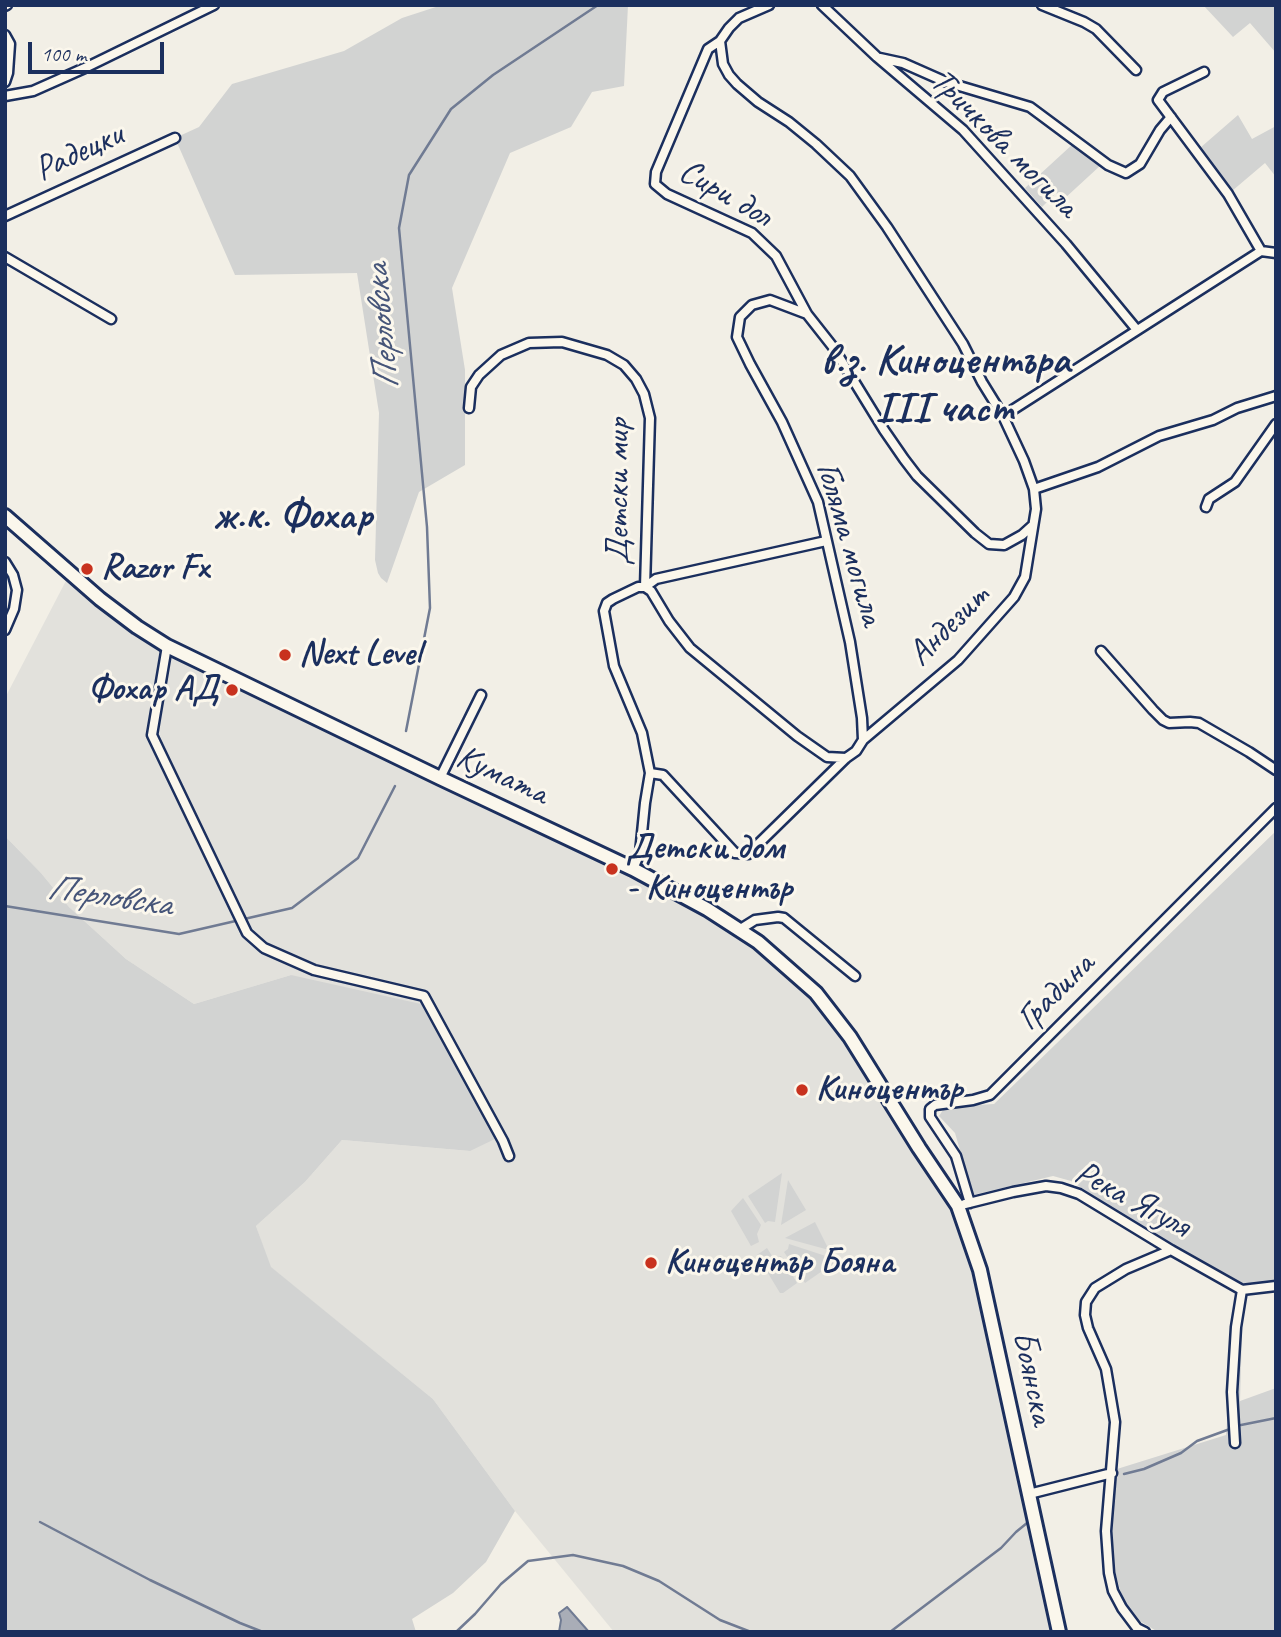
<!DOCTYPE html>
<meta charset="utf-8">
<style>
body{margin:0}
#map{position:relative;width:1281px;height:1637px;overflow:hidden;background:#f2efe6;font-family:Caveat,sans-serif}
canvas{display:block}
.frame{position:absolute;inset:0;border:7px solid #1b2f5e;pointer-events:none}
.scale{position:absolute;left:28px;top:42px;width:136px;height:32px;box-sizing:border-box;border:4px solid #1b2f5e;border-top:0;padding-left:9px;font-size:21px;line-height:24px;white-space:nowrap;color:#1b2f5e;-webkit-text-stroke:5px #fbf7ec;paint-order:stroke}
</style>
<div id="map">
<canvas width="1281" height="1637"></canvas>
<div class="frame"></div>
<div class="scale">100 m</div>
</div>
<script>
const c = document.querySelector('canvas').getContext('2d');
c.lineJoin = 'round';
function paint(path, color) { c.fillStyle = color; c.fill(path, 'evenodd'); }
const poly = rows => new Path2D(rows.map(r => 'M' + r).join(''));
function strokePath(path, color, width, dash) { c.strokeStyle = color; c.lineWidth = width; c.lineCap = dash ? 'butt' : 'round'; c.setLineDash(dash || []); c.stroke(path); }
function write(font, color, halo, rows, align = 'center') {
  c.font = font + ' Caveat,sans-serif'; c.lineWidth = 6; c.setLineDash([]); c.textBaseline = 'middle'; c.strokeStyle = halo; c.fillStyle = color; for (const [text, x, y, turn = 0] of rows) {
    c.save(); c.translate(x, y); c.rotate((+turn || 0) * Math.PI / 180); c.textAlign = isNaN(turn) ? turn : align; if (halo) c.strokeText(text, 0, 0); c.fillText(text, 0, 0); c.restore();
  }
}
paint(poly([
 [70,573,137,627,707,909,816,993,958,1206,980,1270,1059,1632,614,1632,515,1511,433,1399,270,1267,256,1226,305,1182,342,1140,470,1151,291,975,194,1004,126,959,69,907,41,873,5,836,5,698]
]), '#e2e1dc');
paint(poly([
 [442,5,628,5,624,86,592,92,571,127,510,153,452,288,465,370,465,465,419,492,387,583,381,578,378,573,375,560,379,413,357,273,235,275,175,138,199,127,232,84,344,51,402,18],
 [1203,5,1276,5,1276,53,1250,23,1233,37],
 [1238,115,1252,139,1276,126,1276,177,1265,163,1232,191,1200,148],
 [1074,143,1101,165,1064,199,1056,193,1042,207,1025,188],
 [1276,831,1276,1287,1243,1297,1240,1401,1276,1388,1276,1632,1158,1632,1135,1618,1122,1597,1114,1568,1111,1527,1117,1469,1226,1435,1238,1286,1145,1230,1071,1181,1053,1176,973,1195,955,1133,939,1116,945,1107,994,1104],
 [5,836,41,873,69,907,126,959,194,1004,291,975,421,1004,497,1138,470,1151,342,1140,305,1182,256,1226,271,1267,433,1399,515,1511,486,1562,453,1593,412,1619,416,1632,5,1632],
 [782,1173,775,1222,768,1221,765,1223,748,1196],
 [788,1180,806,1210,781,1225],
 [743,1198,761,1225,757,1234,759,1242,751,1246,731,1211],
 [815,1222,829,1250,785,1238],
 [789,1244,838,1260,805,1283,784,1252,788,1249],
 [767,1248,774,1259,781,1256,797,1283,783,1293,780,1293,757,1255]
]), '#d2d3d2');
const water = poly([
 [567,1607,589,1632,559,1632,561,1620,559,1613,567,1607]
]);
paint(water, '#a9adb7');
strokePath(water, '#707b93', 2);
strokePath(poly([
 [406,731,430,608,427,527,399,228,409,175,451,109,493,75,598,5],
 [5,906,179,934,292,908,358,858,395,786],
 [1241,1425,1276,1418],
 [1124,1474,1144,1469,1181,1453,1197,1441,1230,1429],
 [40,1522,150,1580,240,1623,263,1632],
 [456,1632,475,1614,501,1584,528,1561,573,1555,623,1566,659,1581,720,1620,751,1632],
 [890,1632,1001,1548,1016,1532,1027,1523]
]), '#707b93', 2.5);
const street = poly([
 [769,5,739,18,729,28,720,41,723,64,729,75,737,84,758,102,789,122,816,144,850,176,887,227,963,344,982,382,1003,416,1024,461,1034,489,1036,509,1025,577,1014,597,958,660,863,740],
 [822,5,877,57,963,130,1066,244,1137,330],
 [1042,5,1084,22,1096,29,1136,70],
 [5,6,7,5],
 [5,35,10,44,8,73,5,82],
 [720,41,708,49,656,172,655,184,667,194,752,233,776,256,807,314,833,347,884,430,904,459,917,476,975,533,989,544,1004,545,1022,535,1032,526],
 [880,58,903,63,946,82,1030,107,1108,165,1126,173,1140,164,1160,130,1171,117],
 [1204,72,1163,92,1158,100,1228,194,1261,251],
 [5,96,33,91,87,67,214,5],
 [5,216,175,138],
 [1261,251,1276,253],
 [5,257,111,319],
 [469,408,471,387,479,375,501,355,529,343,562,342,607,355,624,365,636,379,644,394,650,418,645,587],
 [1003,416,1261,251],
 [1034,489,1098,467,1159,436,1213,420,1237,408,1276,396],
 [1206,507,1209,499,1235,482,1276,424],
 [5,562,13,575,17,590,14,609,5,630],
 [645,587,651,591,669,621,690,648,797,736,827,757,846,758],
 [167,646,152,735,247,933,264,948,314,970,424,996,503,1141,509,1156],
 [1101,651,1153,710,1163,720,1169,723,1190,722,1199,723,1249,752,1276,770],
 [650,773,663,775,735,853,748,854,846,758,856,751,863,740,862,718,850,642,818,502,782,422,750,364,737,337,740,317,752,305,770,300,807,314],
 [440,778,481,695],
 [633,869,640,853,645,803,650,773,642,733,614,666,604,611,607,603,613,599,638,587,645,587,656,579,826,541],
 [739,930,755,920,778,917,784,918,855,976],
 [970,1203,956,1156,930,1117,930,1109,935,1105,973,1100,990,1095,1276,808],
 [965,1204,1013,1192,1046,1186,1061,1188,1079,1194,1171,1250,1242,1290,1276,1286],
 [1235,1443,1232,1392,1236,1327,1242,1290],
 [1029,1494,1112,1473],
 [1145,1632,1137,1628,1122,1608,1113,1591,1109,1573,1106,1531,1115,1422,1106,1369,1088,1328,1085,1315,1086,1302,1095,1288,1126,1269,1171,1250]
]);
const secondary = poly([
 [5,516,100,599,137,627,167,646,440,778,633,869,707,909,758,942,816,993,850,1037,919,1148,958,1206,980,1270,1059,1632]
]);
strokePath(street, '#1b2f5e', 13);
strokePath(secondary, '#1b2f5e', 18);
strokePath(street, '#fbf7ec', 8);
strokePath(secondary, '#fbf7ec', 12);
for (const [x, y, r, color] of [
 [87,569,7,"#c8321e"],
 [285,655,7,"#c8321e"],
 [232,690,7,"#c8321e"],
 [612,869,7,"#c8321e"],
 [802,1090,7,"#c8321e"],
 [651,1263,7,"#c8321e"]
]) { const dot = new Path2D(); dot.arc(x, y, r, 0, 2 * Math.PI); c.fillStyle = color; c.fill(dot); strokePath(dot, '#fbf7ec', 2.5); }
write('35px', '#1b2f5e', '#fbf7ec', [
 ["Тричкова могила",1004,144,45],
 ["Радецки",79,153,-25],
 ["Сири дол",725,194,30],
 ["Детски мир",619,492,-90],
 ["Голяма могила",849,544,74],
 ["Андезит",949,626,-45],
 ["Кумата",502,776,25],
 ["Градина",1056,992,-45],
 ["Река Ягуля",1132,1200,28],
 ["Боянска",1032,1378,78]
]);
write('bold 35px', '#1b2f5e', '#fbf7ec', [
 ["Razor Fx",101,569],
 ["Next Level",299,655],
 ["Фохар АД",218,690,"right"],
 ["Детски дом",626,849],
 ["- Киноцентър",626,889],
 ["Киноцентър",816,1090],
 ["Киноцентър Бояна",665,1263]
], 'left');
write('italic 37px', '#465579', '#fbf7ec', [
 ["Перловска",383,327,-95],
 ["Перловска",109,897,8]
]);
write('bold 42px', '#1b2f5e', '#fbf7ec', [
 ["в.з. Киноцентъра",945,362],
 ["ІІІ част",945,410],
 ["ж.к. Фохар",293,517]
]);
</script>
